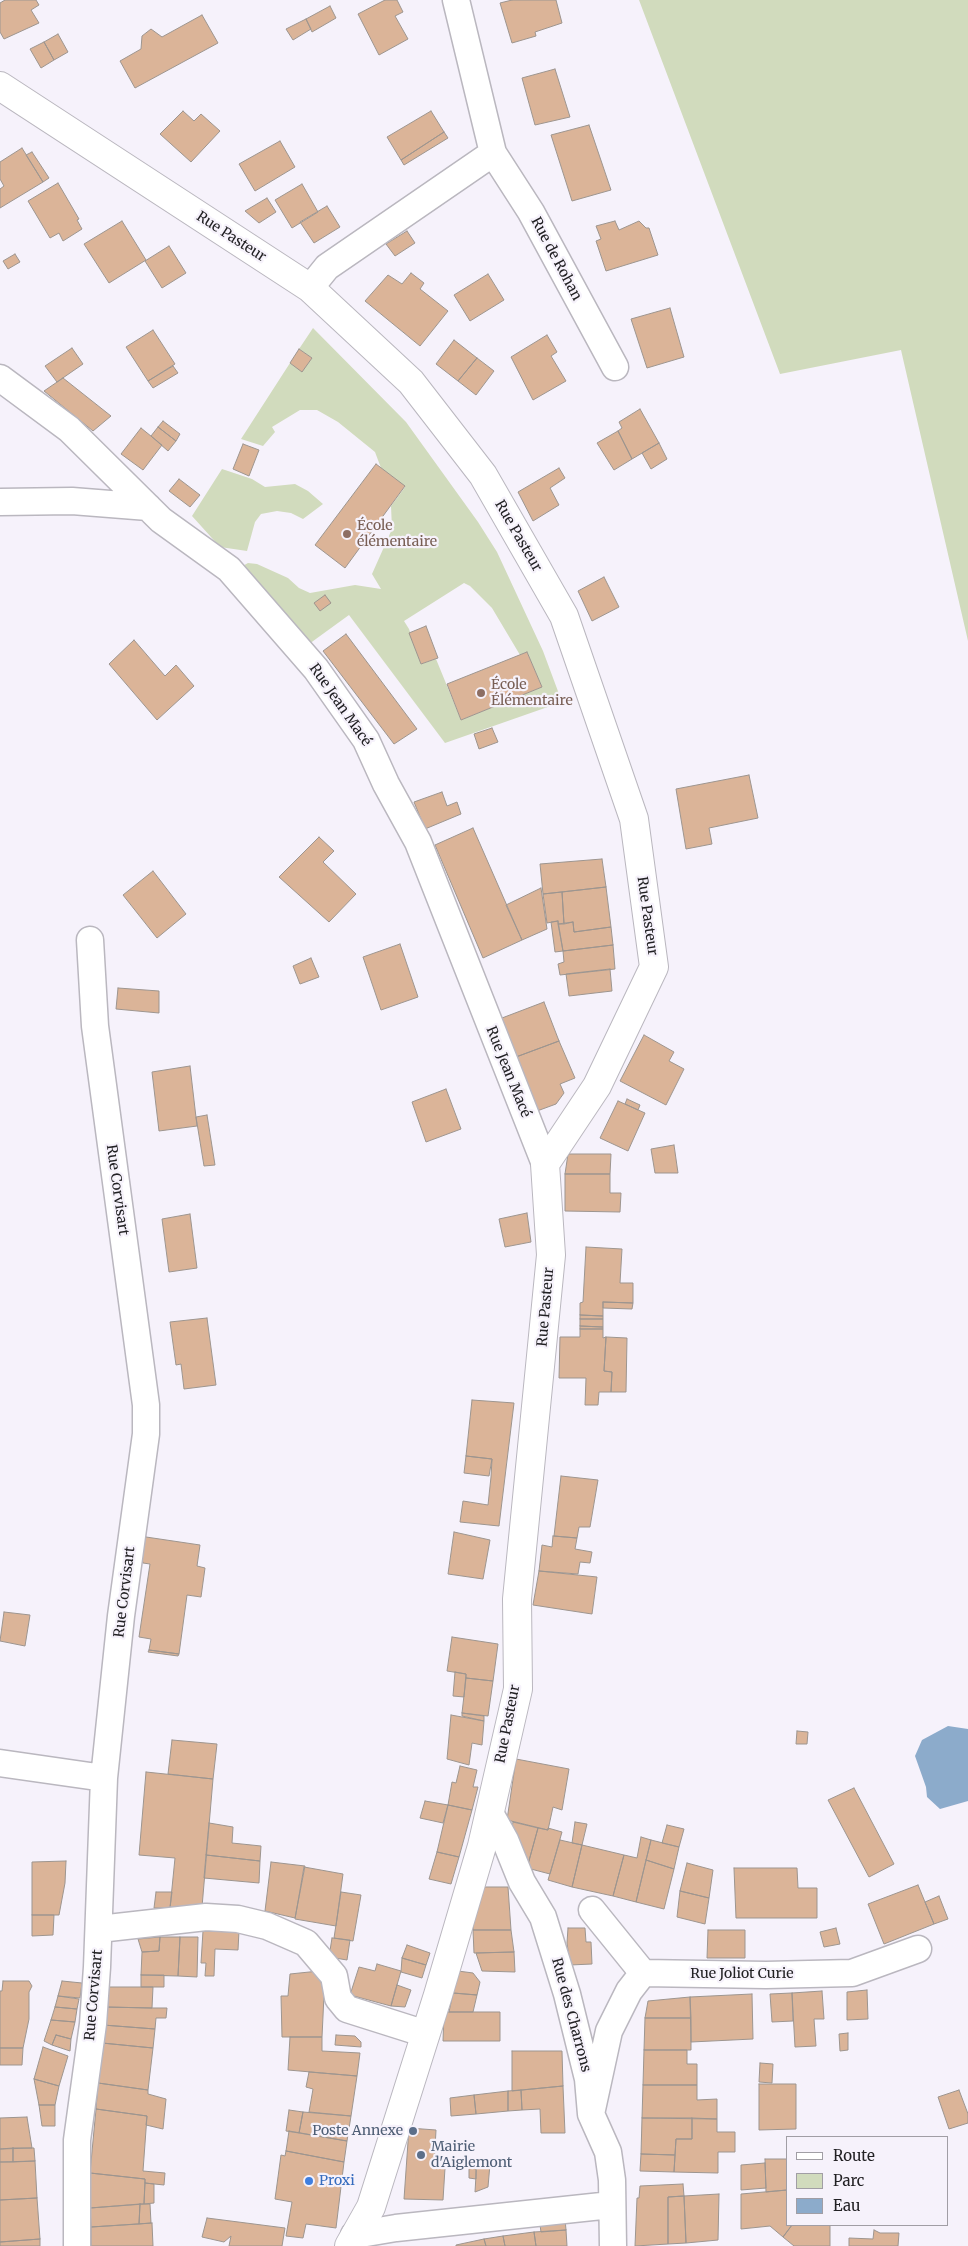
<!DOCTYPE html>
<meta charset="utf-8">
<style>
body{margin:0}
#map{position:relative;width:968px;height:2246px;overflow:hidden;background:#f6f2fb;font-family:Merriweather,serif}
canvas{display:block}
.legend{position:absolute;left:786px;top:2136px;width:162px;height:90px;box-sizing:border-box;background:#f6f2fb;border:1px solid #a19ea5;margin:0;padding:6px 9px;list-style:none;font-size:15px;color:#222124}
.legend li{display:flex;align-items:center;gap:10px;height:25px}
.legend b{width:25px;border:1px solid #a19ea5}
</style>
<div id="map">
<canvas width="968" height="2246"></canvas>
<ul class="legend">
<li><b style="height:6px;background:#fff"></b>Route</li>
<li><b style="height:14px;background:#d1dbbd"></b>Parc</li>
<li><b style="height:14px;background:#8cabcb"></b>Eau</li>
</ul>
</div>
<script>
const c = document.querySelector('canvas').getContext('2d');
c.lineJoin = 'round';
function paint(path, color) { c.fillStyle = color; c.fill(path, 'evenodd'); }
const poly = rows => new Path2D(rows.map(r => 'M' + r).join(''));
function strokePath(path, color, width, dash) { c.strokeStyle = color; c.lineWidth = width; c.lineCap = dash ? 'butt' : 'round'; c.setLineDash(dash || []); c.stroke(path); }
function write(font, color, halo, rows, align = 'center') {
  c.font = font + ' Merriweather,serif'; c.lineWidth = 4.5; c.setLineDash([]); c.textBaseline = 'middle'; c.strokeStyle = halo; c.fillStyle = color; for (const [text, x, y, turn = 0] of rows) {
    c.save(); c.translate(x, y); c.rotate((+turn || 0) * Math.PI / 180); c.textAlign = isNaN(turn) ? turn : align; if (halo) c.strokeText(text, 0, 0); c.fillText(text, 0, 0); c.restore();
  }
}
paint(poly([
 [639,0,968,0,968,641,901,350,780,374],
 [313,328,406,422,478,522,497,552,543,651,562,702,445,743,349,615,309,644,284,611,262,594,239,568,248,563,257,564,288,578,299,588,310,593,355,585,381,589,372,574,392,529,391,506,405,487,381,468,375,452,338,422,317,410,300,410,272,427,275,432,263,446,241,439,290,363,302,371,312,358,299,349],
 [464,583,470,586,492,608,520,655,527,652,542,687,461,720,436,659,421,664,409,629,404,621],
 [222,469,252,479,265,487,295,484,308,491,323,504,303,519,291,513,277,511,261,514,255,522,247,551,220,547,192,516]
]), '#d1dbbd');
paint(poly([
 [948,1726,968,1729,968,1801,940,1809,927,1797,926,1787,915,1756,922,1740]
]), '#8cabcb');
const building = poly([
 [5,0,36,0,39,5,31,10,39,23,4,39,0,32,0,3,5,0],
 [385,0,397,0,403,12,395,16,408,39,379,55,358,14,385,0],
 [512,0,556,0,562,23,535,32,536,36,512,43,500,3,512,0],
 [330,6,336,18,312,32,306,19,330,6],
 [202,15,218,43,135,88,120,61,141,49,142,36,151,29,162,37,202,15],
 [306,19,311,29,293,40,286,29,306,19],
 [58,34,68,52,54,60,44,42,58,34],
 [44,42,54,60,41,68,30,49,44,42],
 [555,69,570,117,535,125,522,78,555,69],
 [183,111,194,121,201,114,220,131,191,162,160,134,183,111],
 [431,111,444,132,401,160,387,137,431,111],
 [589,125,611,190,572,201,551,135,589,125],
 [444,132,448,138,404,165,401,160,444,132],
 [280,141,295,167,255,191,239,164,280,141],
 [22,148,43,182,0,208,0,189,4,186,0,179,0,162,22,148],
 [32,152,49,178,43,182,26,155,32,152],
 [58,183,79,219,77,220,82,229,63,241,59,233,50,238,28,201,58,183],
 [302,184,318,212,292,228,275,200,302,184],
 [267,198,276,212,259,223,245,211,267,198],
 [327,206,340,227,314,243,300,222,327,206],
 [122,221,146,260,109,283,84,244,122,221],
 [615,221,619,230,639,221,646,228,649,228,658,255,606,271,596,241,601,239,596,226,615,221],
 [407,231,415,243,395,256,386,244,407,231],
 [169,246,186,273,162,288,145,261,169,246],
 [15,254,20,262,8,269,3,261,15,254],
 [411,273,424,283,420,289,448,311,420,346,365,301,388,275,402,284,411,273],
 [488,274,504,300,470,321,454,295,488,274],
 [670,308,684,357,647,368,631,319,670,308],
 [153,330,175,364,148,381,126,347,153,330],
 [547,335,557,352,551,356,566,381,533,400,511,357,547,335],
 [454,340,477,358,458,381,436,364,454,340],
 [72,348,83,364,57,382,45,366,72,348],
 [299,349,312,358,302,372,290,363,299,349],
 [477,358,494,371,476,395,458,381,477,358],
 [173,366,178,373,153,388,148,381,173,366],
 [63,378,111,416,93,431,44,391,63,378],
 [640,409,659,443,632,459,618,431,622,428,619,422,640,409],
 [163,421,180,434,176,441,158,427,163,421],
 [158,427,176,441,168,451,151,436,158,427],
 [141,428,162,445,143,470,121,454,141,428],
 [618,431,632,459,614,470,597,443,618,431],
 [659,443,667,459,651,469,642,453,659,443],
 [243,444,259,450,249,476,233,469,243,444],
 [376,464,405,486,345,568,315,545,376,464],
 [559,468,565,478,550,488,559,505,533,521,518,492,559,468],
 [179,479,200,495,190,507,169,491,179,479],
 [604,577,619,607,592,621,578,591,604,577],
 [325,595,331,603,320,611,314,603,325,595],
 [426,626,438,658,421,664,409,633,426,626],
 [346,634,417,729,394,744,323,651,346,634],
 [134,640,165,676,176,665,194,686,157,720,109,664,134,640],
 [527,652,542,687,461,720,447,684,527,652],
 [492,728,498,742,479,749,474,734,492,728],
 [749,775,758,818,709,828,712,844,686,849,676,789,749,775],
 [442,792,447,806,457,802,461,814,425,829,414,802,442,792],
 [473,828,522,940,483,958,435,845,473,828],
 [319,837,334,851,323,862,356,894,329,922,279,877,319,837],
 [602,859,606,887,543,894,540,864,602,859],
 [153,871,186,914,157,938,123,895,153,871],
 [606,887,611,927,574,932,573,922,564,924,562,892,606,887],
 [541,888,547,929,522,940,506,905,541,888],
 [562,892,564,924,558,924,558,921,547,923,543,894,562,892],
 [558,921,563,951,555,952,551,922,558,921],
 [573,922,574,932,611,927,613,945,563,951,558,924,573,922],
 [400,944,418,997,381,1010,363,957,400,944],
 [613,945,615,969,560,975,558,964,564,962,563,951,613,945],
 [311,958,319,977,300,984,293,966,311,958],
 [610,969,612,991,569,996,566,974,610,969],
 [118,988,159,991,159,1013,116,1009,118,988],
 [544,1002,559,1041,516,1057,502,1018,544,1002],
 [644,1035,674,1052,669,1061,684,1069,666,1105,620,1081,644,1035],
 [559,1041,575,1078,560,1084,564,1093,556,1104,537,1111,516,1057,559,1041],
 [190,1066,197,1126,159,1131,152,1072,190,1066],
 [446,1089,461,1129,426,1142,412,1102,446,1089],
 [627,1099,640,1105,638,1110,625,1104,627,1099],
 [618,1101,645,1113,628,1151,600,1138,618,1101],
 [207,1115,215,1165,204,1166,196,1117,207,1115],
 [674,1145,678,1173,655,1173,651,1149,674,1145],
 [568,1154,611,1154,610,1174,565,1174,568,1154],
 [565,1174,610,1174,610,1193,621,1193,620,1212,565,1211,565,1174],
 [527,1213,531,1242,505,1247,499,1219,527,1213],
 [190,1214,197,1268,169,1272,162,1219,190,1214],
 [586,1247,622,1249,620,1283,633,1283,633,1303,603,1302,603,1316,580,1315,580,1303,583,1302,586,1247],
 [603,1302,633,1303,632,1309,603,1308,603,1302],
 [580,1315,603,1316,603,1319,580,1319,580,1315],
 [207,1318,216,1385,184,1389,181,1364,176,1365,170,1322,207,1318],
 [580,1319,603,1319,603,1327,580,1326,580,1319],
 [580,1326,603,1327,603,1329,580,1329,580,1326],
 [580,1329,603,1329,603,1338,606,1337,604,1371,612,1372,611,1392,599,1392,598,1405,585,1405,586,1378,559,1378,560,1337,580,1337,580,1329],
 [606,1337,627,1338,626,1392,611,1392,612,1372,604,1371,606,1337],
 [472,1400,514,1403,499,1526,460,1522,463,1501,488,1505,491,1477,492,1459,466,1456,472,1400],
 [466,1456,492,1459,489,1476,464,1473,466,1456],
 [561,1476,598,1480,590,1527,579,1527,577,1538,554,1536,561,1476],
 [454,1532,490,1540,483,1579,448,1574,454,1532],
 [553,1536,577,1538,575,1549,592,1552,590,1563,580,1562,578,1574,539,1571,542,1545,552,1547,553,1536],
 [146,1537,200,1545,197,1566,205,1568,201,1597,187,1595,179,1654,149,1650,151,1639,139,1637,150,1564,143,1563,140,1551,146,1537],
 [539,1571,597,1577,592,1614,533,1605,539,1571],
 [4,1612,30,1615,25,1646,0,1641,4,1612],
 [452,1637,498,1644,493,1681,466,1678,466,1674,447,1671,452,1637],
 [149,1650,179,1654,178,1656,148,1652,149,1650],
 [455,1672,466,1674,464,1697,453,1696,455,1672],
 [466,1678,493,1681,488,1716,462,1713,466,1678],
 [462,1713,484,1716,484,1721,462,1716,462,1713],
 [451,1715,484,1721,482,1745,472,1743,469,1765,447,1759,451,1715],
 [797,1731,808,1732,807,1744,796,1744,797,1731],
 [172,1740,217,1744,213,1779,168,1774,172,1740],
 [516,1759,569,1769,562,1810,553,1807,548,1830,507,1820,516,1759],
 [460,1766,477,1770,473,1787,478,1787,472,1810,448,1805,452,1782,456,1783,460,1766],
 [146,1772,213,1779,202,1907,170,1908,175,1858,139,1855,146,1772],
 [854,1788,894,1864,869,1877,828,1800,854,1788],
 [425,1801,448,1805,443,1823,420,1818,425,1801],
 [448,1805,472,1810,459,1857,437,1852,448,1805],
 [513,1822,538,1828,527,1868,509,1844,513,1822],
 [575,1822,587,1824,582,1845,572,1843,575,1822],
 [209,1823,233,1827,232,1843,261,1846,260,1861,206,1855,209,1823],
 [667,1825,684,1829,679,1847,662,1843,667,1825],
 [538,1828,548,1830,548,1828,562,1832,550,1874,527,1868,538,1828],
 [641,1837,651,1840,636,1902,613,1896,624,1855,637,1858,641,1837],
 [560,1840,582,1845,572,1887,548,1880,560,1840],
 [651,1840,679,1847,674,1869,646,1860,651,1840],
 [582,1845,624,1855,613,1896,572,1887,582,1845],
 [437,1852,459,1857,451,1884,429,1879,437,1852],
 [206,1855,260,1861,259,1883,204,1878,206,1855],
 [646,1860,674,1869,664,1909,636,1902,646,1860],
 [66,1861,65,1883,59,1915,32,1915,32,1862,66,1861],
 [271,1862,305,1866,295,1918,265,1911,271,1862],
 [687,1863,713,1870,709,1898,680,1891,687,1863],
 [304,1867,343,1874,336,1926,295,1919,304,1867],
 [734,1868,797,1868,798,1888,817,1888,817,1918,736,1918,734,1868],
 [918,1885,934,1924,884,1944,868,1904,918,1885],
 [484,1887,508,1887,511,1930,473,1930,473,1915,484,1887],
 [680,1891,709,1898,705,1924,677,1917,680,1891],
 [156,1892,172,1892,170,1908,154,1908,156,1892],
 [341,1892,361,1895,353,1941,334,1938,341,1892],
 [939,1896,948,1919,934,1924,925,1902,939,1896],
 [32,1915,54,1915,53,1935,32,1936,32,1915],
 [568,1928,585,1928,586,1942,591,1942,592,1964,570,1965,567,1943,568,1928],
 [836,1928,840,1944,824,1947,820,1932,836,1928],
 [473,1930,511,1930,514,1952,474,1953,473,1930],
 [708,1930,745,1930,745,1958,707,1958,708,1930],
 [203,1931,239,1931,238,1950,215,1949,214,1976,205,1976,206,1963,201,1963,203,1931],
 [160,1937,159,1951,142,1952,138,1939,160,1937],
 [160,1937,180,1937,178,1976,141,1975,142,1952,159,1951,160,1937],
 [180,1937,198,1937,197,1977,178,1976,180,1937],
 [332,1938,350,1940,347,1960,329,1957,332,1938],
 [407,1945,430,1953,426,1965,402,1958,407,1945],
 [514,1952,515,1972,482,1971,476,1953,514,1952],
 [402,1958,426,1965,422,1978,401,1972,402,1958],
 [377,1964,401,1971,391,2006,350,1995,359,1967,375,1971,377,1964],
 [319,1971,324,1995,322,2037,282,2037,281,1996,288,1996,290,1974,319,1971],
 [458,1971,473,1973,480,1982,477,1995,453,1993,458,1971],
 [141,1975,164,1975,164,1987,141,1987,141,1975],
 [3,1981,29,1981,32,1986,29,1992,29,2019,23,2048,0,2048,0,1991,2,1991,3,1981],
 [62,1981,82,1983,80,1998,58,1996,62,1981],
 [397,1985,411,1990,405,2007,391,2006,397,1985],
 [106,1987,153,1987,152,2008,105,2007,106,1987],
 [867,1990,868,2019,847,2020,847,1992,867,1990],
 [822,1991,824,2019,814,2019,816,2046,795,2047,792,1993,822,1991],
 [453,1993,477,1995,473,2012,449,2012,453,1993],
 [792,1993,793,2021,772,2022,770,1994,792,1993],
 [752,1994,753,2039,691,2042,690,1997,752,1994],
 [58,1996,79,1999,77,2009,55,2007,58,1996],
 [690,1997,691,2018,645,2018,648,2001,690,1997],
 [55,2007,77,2009,75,2022,51,2020,55,2007],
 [105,2007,152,2008,167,2008,166,2018,156,2018,155,2029,103,2025,105,2007],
 [444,2012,500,2012,500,2041,443,2041,444,2012],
 [645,2018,691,2018,691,2050,644,2050,645,2018],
 [51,2020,75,2022,71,2039,56,2035,52,2045,44,2041,51,2020],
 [103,2025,155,2029,153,2048,102,2043,103,2025],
 [848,2033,848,2050,840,2051,839,2034,848,2033],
 [56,2035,71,2039,70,2051,52,2045,56,2035],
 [336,2035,355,2036,361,2042,361,2047,335,2045,336,2035],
 [290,2037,322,2037,322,2051,360,2053,357,2076,288,2070,290,2037],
 [102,2043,153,2048,148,2090,98,2083,102,2043],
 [43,2047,68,2056,59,2086,34,2079,43,2047],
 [0,2048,23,2048,22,2065,0,2065,0,2048],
 [644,2050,687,2050,687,2064,697,2064,697,2085,643,2085,644,2050],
 [512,2051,562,2051,563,2086,512,2091,512,2051],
 [760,2063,773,2064,772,2083,759,2082,760,2063],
 [309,2072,357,2076,351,2116,309,2112,313,2089,306,2087,309,2072],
 [34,2079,59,2086,55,2105,39,2105,34,2079],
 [98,2083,148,2090,148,2094,166,2099,163,2129,146,2125,147,2116,96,2109,98,2083],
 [759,2084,796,2084,796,2129,759,2130,759,2084],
 [643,2085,697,2085,697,2100,717,2099,717,2119,642,2118,643,2085],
 [563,2086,565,2133,541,2133,540,2109,522,2110,521,2090,563,2086],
 [521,2090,522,2110,508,2111,508,2091,521,2090],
 [959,2090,968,2114,968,2123,949,2129,938,2097,959,2090],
 [508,2091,508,2111,476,2114,474,2095,508,2091],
 [474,2095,476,2114,451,2116,450,2098,474,2095],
 [39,2105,55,2105,55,2126,42,2126,39,2105],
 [96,2109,147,2116,143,2171,165,2173,164,2185,145,2183,145,2179,90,2173,96,2109],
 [289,2110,303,2112,299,2133,286,2131,289,2110],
 [303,2112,351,2116,347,2141,299,2133,303,2112],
 [27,2117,32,2148,0,2149,0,2118,27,2117],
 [642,2118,692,2118,692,2139,676,2139,675,2155,641,2154,642,2118],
 [692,2118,717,2119,717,2132,735,2132,735,2152,718,2152,718,2173,674,2172,676,2139,692,2139,692,2118],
 [409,2128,436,2130,434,2167,445,2168,443,2200,404,2199,409,2128],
 [289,2131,347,2141,344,2162,286,2151,289,2131],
 [13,2148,34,2148,35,2161,13,2162,13,2148],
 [13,2148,13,2162,0,2162,0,2149,13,2148],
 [286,2151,344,2162,336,2228,306,2224,303,2238,286,2236,292,2202,275,2199,281,2155,285,2156,286,2151],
 [641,2154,675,2155,674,2172,640,2171,641,2154],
 [477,2159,490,2164,488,2187,475,2192,477,2159],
 [765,2159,787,2159,787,2190,766,2192,765,2159],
 [35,2161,37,2198,0,2200,0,2162,35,2161],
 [765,2163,766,2188,741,2190,741,2165,765,2163],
 [469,2167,476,2167,476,2179,469,2178,469,2167],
 [90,2173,145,2179,144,2204,90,2208,90,2173],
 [145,2183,154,2184,154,2203,144,2204,145,2183],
 [683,2184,684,2196,668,2197,668,2244,635,2246,637,2198,639,2198,640,2186,683,2184],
 [787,2190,787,2225,792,2225,783,2237,770,2226,741,2229,741,2194,787,2190],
 [719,2194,718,2240,686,2243,684,2196,719,2194],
 [684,2196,686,2243,668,2244,668,2197,684,2196],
 [37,2198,40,2239,0,2242,0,2200,37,2198],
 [140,2204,150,2204,151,2223,139,2224,140,2204],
 [140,2204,139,2224,91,2227,90,2208,140,2204],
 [207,2218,285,2228,282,2246,229,2246,231,2236,224,2242,202,2237,207,2218],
 [539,2218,565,2219,566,2230,541,2232,539,2218],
 [152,2223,153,2246,91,2246,91,2227,152,2223],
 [792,2225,830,2225,830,2246,794,2246,783,2237,792,2225],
 [566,2230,567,2246,536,2246,534,2232,566,2230],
 [874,2230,880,2233,899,2233,898,2246,849,2246,849,2238,873,2239,874,2230],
 [534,2232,536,2246,505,2246,503,2236,534,2232],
 [503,2236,505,2246,486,2246,484,2239,503,2236],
 [40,2239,40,2246,0,2246,0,2242,40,2239],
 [484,2239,486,2246,456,2246,456,2245,484,2239]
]);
paint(building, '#dbb498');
strokePath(building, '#9d958f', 1);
const street = poly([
 [456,0,493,153,531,212,615,367],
 [310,288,327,267,493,153],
 [0,378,69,429,161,520,229,569,316,669,366,740,386,784,418,842,545,1164],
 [0,502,72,501,148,507],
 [0,1763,104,1778],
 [490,1813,505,1840,522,1882,543,1917,567,1994,588,2079,591,2114],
 [592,1910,643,1973,766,1975,852,1973,918,1949],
 [99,1929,206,1917,238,1919,267,1926,306,1943,334,1976,338,1998,347,2009,426,2034],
 [354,2235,396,2228,611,2205],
 [77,2246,77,2140,93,2024,97,1967,104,1778,121,1616,146,1434,146,1405,95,1026,90,940],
 [613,2246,612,2180,608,2152,591,2114,609,2031,629,1991,643,1973]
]);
const secondary = poly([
 [0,86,310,288,411,382,483,475,564,616,634,819,654,967,597,1086,545,1164,551,1255,517,1599,518,1689,482,1846,438,1995,371,2207,349,2246]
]);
strokePath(street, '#bab7bf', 29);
strokePath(secondary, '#bab7bf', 30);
strokePath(street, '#fff', 26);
strokePath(secondary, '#fff', 28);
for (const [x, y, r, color] of [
 [347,534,5,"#8d6e63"],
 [481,693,5,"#8d6e63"],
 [413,2131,5,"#5c6f8a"],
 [421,2155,5,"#5c6f8a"],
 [309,2181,5,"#3f7fe0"]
]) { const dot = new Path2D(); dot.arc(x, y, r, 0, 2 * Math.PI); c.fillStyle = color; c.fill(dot); strokePath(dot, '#f6f2fb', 2); }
write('14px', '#222124', '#f6f2fb', [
 ["Rue Pasteur",231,237,33],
 ["Rue de Rohan",556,259,62],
 ["Rue Pasteur",518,536,60],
 ["Rue Jean Macé",340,705,55],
 ["Rue Pasteur",647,916,82],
 ["Rue Jean Macé",508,1072,68],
 ["Rue Corvisart",117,1190,82],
 ["Rue Pasteur",546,1307,-85],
 ["Rue Corvisart",125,1592,-83],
 ["Rue Pasteur",508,1724,-79],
 ["Rue Joliot Curie",742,1974],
 ["Rue Corvisart",94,1995,-85],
 ["Rue des Charrons",571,2015,75]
]);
write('14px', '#785e54', '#f6f2fb', [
 ["École",357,526],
 ["élémentaire",357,542],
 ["École",491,685],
 ["Élémentaire",491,701]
], 'left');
write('14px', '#4e5e75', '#f6f2fb', [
 ["Poste Annexe",403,2131],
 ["Mairie",431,2147,"left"],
 ["d'Aiglemont",431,2163,"left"]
], 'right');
write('14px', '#366cbe', '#f6f2fb', [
 ["Proxi",319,2181]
], 'left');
</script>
